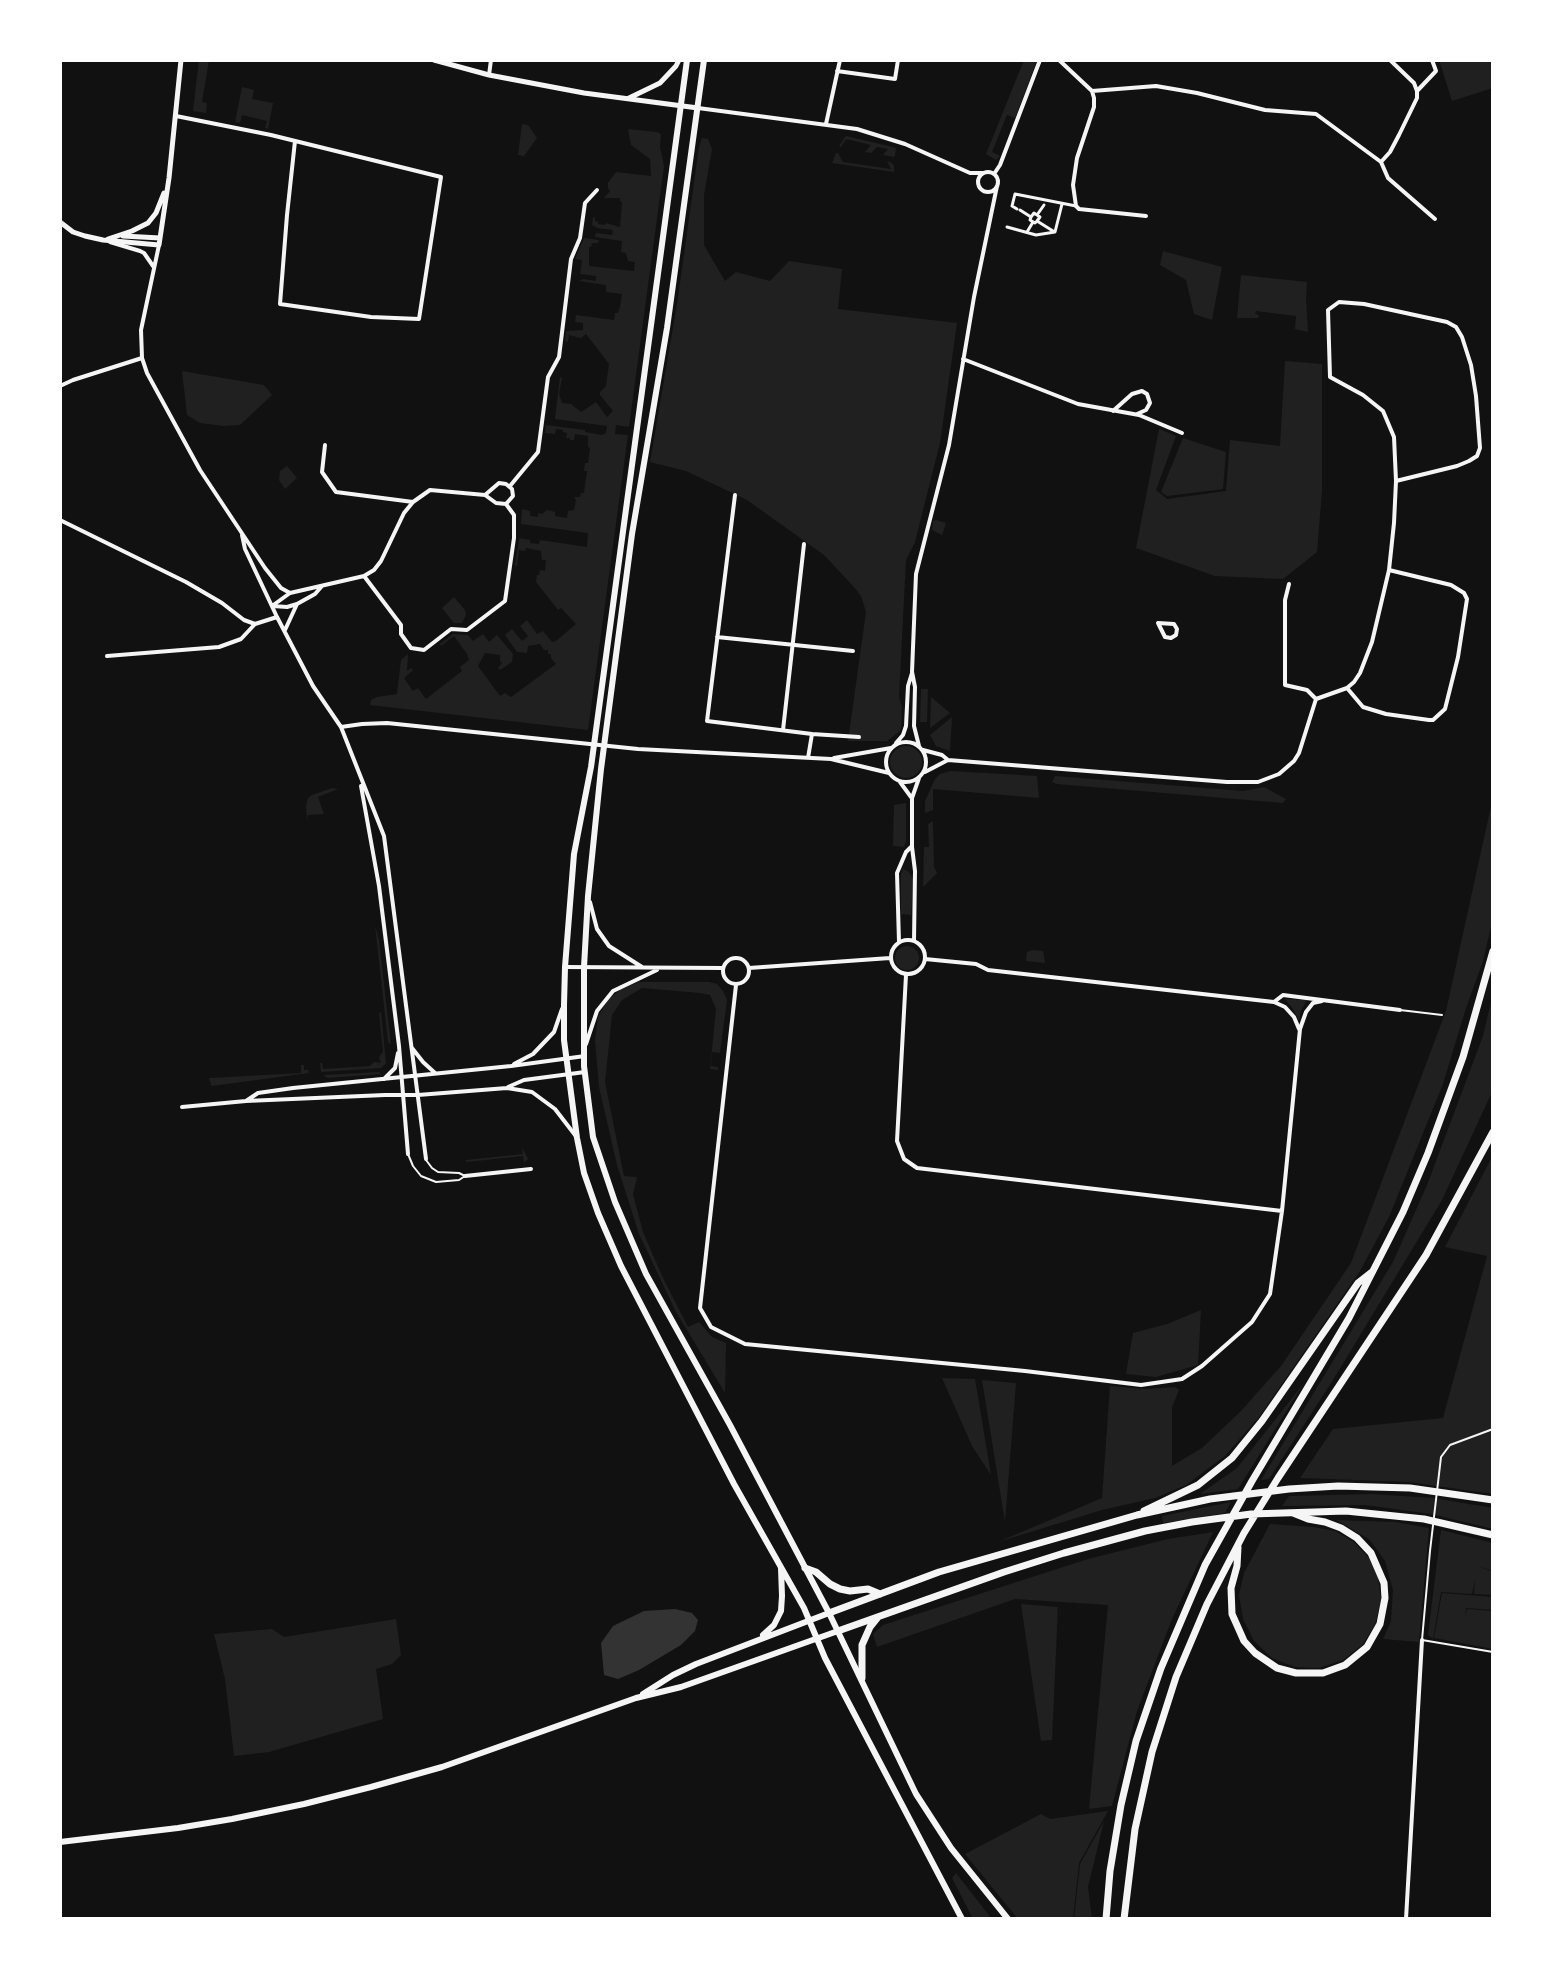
<!DOCTYPE html>
<style>
body{margin:0}
#map{position:relative;width:1553px;height:1979px;overflow:hidden;background:#111;font-family:"Nunito Sans",sans-serif}
canvas{display:block}
.frame{position:absolute;inset:0;border:62px solid #fff;pointer-events:none}
</style>
<div id="map">
<canvas width="1553" height="1979"></canvas>
<div class="frame"></div>
</div>
<script>
const c = document.querySelector('canvas').getContext('2d');
c.lineJoin = 'round';
function paint(path, color) { c.fillStyle = color; c.fill(path, 'evenodd'); }
const poly = rows => new Path2D(rows.map(r => 'M' + r).join(''));
function strokePath(path, color, width, dash) { c.strokeStyle = color; c.lineWidth = width; c.lineCap = dash ? 'butt' : 'round'; c.setLineDash(dash || []); c.stroke(path); }
paint(poly([
 [199,60,209,60,202,102,207,103,206,113,193,111],
 [1024,60,1037,60,1015,118,1007,115,992,152,1000,156,996,160,986,154],
 [1439,60,1493,60,1493,88,1452,101],
 [242,87,254,90,252,99,273,103,268,129,265,128,267,121,242,115,240,123,235,122],
 [522,124,528,125,537,138,524,156,518,155],
 [628,129,657,132,661,134,660,147,664,166,629,427,616,425,615,434,628,435,588,730,370,705,371,700,377,697,397,694,401,660,408,654,407,671,411,668,413,670,404,678,413,691,418,688,426,699,462,671,460,667,469,660,467,654,454,636,441,646,440,644,453,634,468,635,473,641,483,634,489,642,497,635,513,654,512,662,500,670,498,668,502,663,500,661,500,655,485,653,478,666,500,696,505,693,511,697,556,664,551,658,551,654,548,654,548,650,544,650,540,644,528,646,527,653,517,652,505,635,512,629,522,641,528,636,520,626,527,620,537,634,543,631,552,642,556,641,576,624,561,608,558,610,536,582,537,575,539,575,540,570,545,571,546,560,542,560,541,551,526,548,525,551,519,550,517,566,515,566,519,538,530,540,530,543,539,544,540,540,587,547,588,533,521,524,522,509,530,511,530,516,538,517,538,513,542,514,547,510,555,512,555,516,567,518,568,511,574,510,576,500,574,497,580,497,581,493,584,493,587,471,584,471,585,463,588,463,590,448,588,447,588,436,575,434,574,440,570,440,570,438,566,438,567,433,563,432,563,430,556,429,555,434,545,433,546,425,585,430,585,432,602,435,606,433,607,426,555,419,560,377,562,378,559,394,562,403,571,404,581,412,596,402,607,417,613,411,600,395,600,392,606,386,609,364,603,356,586,334,581,338,569,335,568,342,565,341,566,331,583,330,583,323,575,322,576,315,614,320,615,313,618,313,620,307,622,294,606,292,606,285,579,281,583,279,596,281,596,276,580,274,582,260,575,259,584,238,599,240,598,243,592,243,591,247,589,247,589,266,634,271,635,262,628,261,626,253,621,252,622,241,595,237,596,233,612,235,613,230,597,228,592,225,593,217,595,218,595,221,598,222,598,224,605,225,606,223,620,227,622,202,620,201,620,198,604,198,610,191,608,188,608,183,616,172,651,176,650,159,631,145],
 [846,136,893,147,896,148,895,156,894,157,883,155,888,149,877,147,871,153,865,152,871,145,846,139,841,147,839,146],
 [702,138,708,139,712,149,704,195,704,245,725,281,736,272,770,281,789,261,842,269,838,309,957,323,940,443,915,542,906,560,899,697,902,707,901,727,900,731,887,741,848,741,866,612,861,596,854,587,824,555,747,500,686,471,650,462,677,304,699,147],
 [836,153,838,153,843,162,891,169,887,161,890,162,894,165,894,172,832,163],
 [1163,251,1222,267,1212,320,1194,314,1186,280,1160,265],
 [1241,275,1307,282,1306,298,1308,332,1295,329,1296,316,1256,311,1255,314,1259,315,1258,318,1237,318],
 [1285,361,1322,364,1322,491,1317,552,1283,579,1215,576,1136,548,1159,429,1176,436,1156,490,1167,499,1226,491,1230,440,1280,446],
 [182,371,264,385,272,395,240,425,224,426,200,423,187,415],
 [1183,438,1226,452,1223,489,1167,496,1161,492],
 [287,466,297,478,285,489,279,480,280,471],
 [936,520,946,523,942,535,932,530,933,521],
 [454,597,465,610,466,615,462,623,454,623,442,608],
 [921,689,928,689,927,722,920,722],
 [931,697,950,713,930,728],
 [952,717,950,751,936,746,930,735],
 '890 762a16 16 0 1 1 32 0a16 16 0 1 1-32 0Z',
 [950,771,1037,776,1039,798,933,789,933,810,925,813,925,801,935,779,940,774],
 [1055,776,1243,791,1264,787,1286,799,1283,803,1057,784,1052,782],
 [332,788,338,789,318,797,324,814,308,815,307,821,306,806,308,798,312,795],
 [1493,797,1493,918,1483,961,1465,1011,1443,1084,1389,1217,1360,1271,1259,1417,1225,1456,1186,1485,1155,1498,1102,1510,998,1542,1102,1498,1110,1386,1146,1389,1175,1387,1179,1390,1172,1407,1172,1466,1202,1448,1240,1412,1281,1366,1351,1263,1446,1011],
 [906,803,906,841,904,847,893,846,894,805],
 [933,821,934,867,937,873,923,887,924,847,929,847,928,824],
 [903,869,909,872,913,879,911,915,901,914,901,874],
 [375,925,379,940,391,1045,388,1042],
 '895 958a12 12 0 1 1 24 0a12 12 0 1 1-24 0Z',
 [1033,950,1043,951,1045,963,1026,961,1027,952],
 [639,982,709,982,717,984,723,991,727,1000,720,1053,712,1052,711,1066,718,1067,718,1070,710,1069,716,1009,710,995,700,993,642,988,622,1000,612,1015,605,1082,624,1176,637,1177,633,1194,643,1232,663,1278,688,1327,699,1322,712,1337,726,1343,725,1393,675,1310,639,1234,617,1165,599,1087,595,1041,598,1017,608,1000,621,989],
 [1493,993,1493,1090,1442,1200,1333,1380,1269,1479,1261,1480,1393,1262,1427,1185,1483,1036],
 [1285,999,1307,1000,1301,1011,1299,1021,1293,1009],
 [381,1012,386,1063,381,1068,321,1072,320,1063,322,1063,323,1069,370,1066,374,1062,381,1063,379,1057,383,1052,379,1013],
 [301,1065,304,1065,304,1070,308,1070,309,1073,212,1086,211,1085,209,1078,301,1073],
 [379,1072,381,1074,328,1078,323,1075],
 [522,1147,528,1159,524,1163,523,1156,466,1162,466,1160,523,1154],
 [1493,1155,1493,1494,1409,1482,1300,1478,1333,1429,1443,1418,1487,1256,1445,1247],
 [1201,1310,1198,1365,1156,1377,1126,1374,1133,1333,1167,1324],
 [942,1378,975,1379,991,1475,972,1446],
 [982,1380,1016,1383,1005,1522],
 [1304,1383,1238,1489,1200,1494,1237,1468],
 [1372,1494,1433,1498,1493,1508,1493,1529,1431,1514,1365,1505,1282,1506,1289,1496],
 [1231,1502,1225,1513,1163,1523,1162,1516],
 [1336,1520,1395,1522,1429,1528,1419,1642,1383,1639,1391,1621,1393,1590,1385,1561,1369,1539],
 [1270,1524,1313,1527,1335,1531,1354,1542,1369,1558,1378,1578,1381,1600,1375,1625,1362,1645,1343,1660,1319,1668,1295,1667,1272,1658,1254,1641,1243,1619,1239,1595,1244,1573],
 [1441,1530,1493,1543,1493,1571,1477,1566,1493,1572,1493,1595,1474,1594,1475,1580,1472,1594,1441,1592,1433,1639,1428,1635],
 [1213,1532,1172,1619,1137,1711,1112,1806,1089,1809,1108,1605,1015,1599,877,1647,873,1634,883,1625,1088,1559,1168,1539],
 [1442,1593,1493,1597,1493,1610,1466,1608,1465,1617,1467,1609,1493,1611,1493,1649,1434,1638],
 [1021,1604,1058,1607,1052,1740,1041,1741],
 [396,1619,401,1655,392,1664,376,1669,383,1719,269,1752,234,1756,225,1679,214,1634,272,1629,284,1637],
 [1108,1811,1079,1863,1073,1919,1018,1919,965,1854,1041,1814,1050,1819],
 [1104,1821,1088,1887,1092,1919,1074,1919,1080,1864],
 [956,1873,992,1919,973,1919,952,1878]
]), '#202020');
paint(poly([
 [675,1609,692,1613,698,1620,695,1631,681,1645,639,1670,618,1679,604,1675,601,1643,613,1626,644,1611]
]), '#333');
strokePath(poly([
 [1400,1010,1442,1015],
 [408,1154,413,1166,421,1176,436,1182,459,1180,465,1176],
 [426,1160,432,1168,438,1172,459,1173,465,1176],
 [1493,1429,1450,1445,1441,1457,1430,1551,1422,1640,1493,1652]
]), '#f5f5f5', 2);
strokePath(poly([
 [1017,209,1012,206,1015,194,1076,206],
 [1020,210,1031,217,1030,220,1035,223,1037,221,1053,231],
 [1037,215,1044,205],
 [1031,217,1034,213,1040,217,1037,221],
 [1007,227,1036,235,1055,232,1062,204],
 [1027,232,1033,222]
]), '#f5f5f5', 3);
strokePath(poly([
 [1059,60,1092,91,1094,98,1094,107,1077,158,1073,185,1076,206,1079,209,1146,216],
 [837,71,895,79,898,60],
 [489,75,491,60],
 [1418,90,1436,71,1432,60],
 [1092,91,1156,86,1197,93,1265,110,1316,114,1381,162,1388,178,1435,219],
 [698,108,857,129,905,144,970,173,984,173],
 [176,116,271,135,441,177,419,319,371,317,280,304,287,215,295,141],
 [826,124,840,60],
 [1381,162,1390,152,1399,135,1417,98,1417,91,1414,83,1390,60],
 '978 182a10 10 0 1 1 20 0a10 10 0 1 1-20 0Z',
 [994,174,1000,165,1040,60],
 [110,242,140,251,144,253,153,266],
 [159,245,141,330,142,358,147,373,200,470,265,568,281,588,290,593],
 [963,359,1078,404,1139,415,1182,433],
 [60,386,73,380,142,358],
 [1113,411,1132,394,1142,391,1147,394,1150,403,1146,410,1137,414],
 [325,445,322,472,336,492,413,502],
 [499,483,506,484,512,489,513,496,506,504,496,503,485,495,499,483],
 [510,486,538,452,548,377,559,357,571,259,580,238,585,203,597,190],
 [735,495,707,721,812,734,808,758],
 [60,520,186,582,222,603,244,620,255,624,277,617],
 [242,535,245,549,277,617,313,686,341,727,384,836,426,1159],
 [364,576,401,625,401,634,411,648,424,650,451,629,467,630,505,601,514,538,514,515,506,504],
 [1289,584,1285,600,1285,685,1307,690,1316,699],
 [272,606,290,593,364,576,374,570,381,561,404,513,413,502,430,490,485,495],
 [273,606,287,607,297,604],
 [1158,623,1174,624,1177,629,1176,635,1171,638,1165,637,1158,623],
 [285,630,297,604,315,594,322,586],
 [717,637,853,651],
 [107,656,219,647,241,639,255,624],
 [1347,688,1363,707,1386,714,1429,720,1433,720,1445,709,1458,657,1467,599,1464,593,1451,585,1389,570],
 [341,727,362,724,387,723,638,749,831,759,889,773],
 [783,730,804,544],
 [812,734,859,737],
 '886 762a20 20 0 1 1 40 0a20 20 0 1 1-40 0Z',
 [896,743,903,735,906,726,908,686,912,673],
 [919,746,914,726,915,687,912,672,916,574,949,445,974,297,997,186],
 [923,750,942,755,948,760,1227,782,1258,782,1279,774,1294,761,1299,753,1316,699,1347,688,1354,682,1360,673,1372,642,1389,570,1394,523,1396,481,1394,437,1383,411,1363,395,1330,377,1328,310,1339,302,1364,304,1447,322,1456,327,1462,337,1471,365,1476,396,1480,448,1477,456,1469,461,1457,466,1396,481],
 [834,758,891,748],
 [925,772,948,760],
 [900,782,911,797],
 [361,786,379,886,399,1046,408,1154],
 [590,902,597,929,609,946,642,967],
 '891 957a17 17 0 1 1 34 0a17 17 0 1 1-34 0Z',
 [914,941,915,871,912,847,912,798,919,778],
 [899,942,897,873,906,852,911,847],
 '723 971a13 13 0 1 1 26 0a13 13 0 1 1-26 0Z',
 [925,959,976,964,988,970,1274,1002,1285,1007,1294,1017,1299,1029],
 [565,967,723,968],
 [749,968,890,958],
 [906,975,897,1141,904,1159,917,1168,1282,1211],
 [736,985,700,1308,711,1327,745,1344,1025,1371,1141,1385,1182,1379,1202,1366,1252,1322,1270,1294,1282,1211,1300,1029,1306,1012,1313,1003,1322,1001],
 [1274,1002,1283,995,1400,1010],
 [586,1044,597,1011,613,991,657,970],
 [412,1048,423,1062,435,1073],
 [514,1064,533,1054,554,1032,562,1009],
 [384,1079,395,1068,398,1053],
 [508,1087,524,1080,585,1072],
 [246,1101,258,1093,293,1088,511,1066,585,1056],
 [182,1107,246,1101,385,1095,418,1095,507,1088,532,1092,555,1109,575,1135],
 [465,1176,531,1169],
 [1406,1919,1422,1640]
]), '#f5f5f5', 4);
strokePath(poly([
 [434,60,489,75,584,93,698,108],
 [629,98,660,83,676,66,679,60],
 [60,222,73,232,85,236,103,240,159,245,169,178,181,60],
 [123,236,160,238],
 [108,239,132,231,148,223,156,213,164,193]
]), '#f5f5f5', 5);
strokePath(poly([
 [687,60,591,767,574,854,565,967,564,1005,564,1040,577,1138,584,1173,598,1213,621,1266,734,1484,804,1608,825,1658,962,1919],
 [704,60,667,328,632,534,601,769,588,896,584,967,584,1066,593,1137,615,1202,646,1274,730,1425,829,1613,916,1794,951,1848,1008,1919],
 [763,1635,774,1625,781,1611,782,1596,781,1568],
 [643,1694,673,1675,696,1664,829,1613],
 [60,1842,178,1828,232,1819,304,1804,371,1787,442,1767,636,1698,681,1687,838,1631]
]), '#f5f5f5', 6);
strokePath(poly([
 [1144,1511,1198,1485,1232,1458,1262,1421,1358,1283,1372,1272],
 [1238,1547,1237,1566,1231,1588,1232,1614,1244,1641,1255,1653,1277,1668,1296,1673,1323,1673,1345,1665,1367,1647,1380,1624,1385,1598,1384,1583,1371,1553,1357,1538,1341,1528,1325,1522,1308,1519,1293,1513],
 [805,1568,816,1572,830,1584,840,1589,850,1591,868,1589,880,1594],
 [829,1613,939,1572,1137,1515,1210,1499,1289,1489,1338,1486,1410,1488,1493,1500],
 [838,1631,1004,1572,1064,1553,1145,1531,1192,1522,1251,1514,1346,1511,1424,1519,1493,1535],
 [862,1678,862,1645,870,1627,878,1617],
 [1106,1919,1110,1871,1121,1805,1136,1741,1161,1668,1205,1565,1252,1481,1349,1318,1403,1212,1428,1153,1463,1057,1493,951],
 [1124,1919,1135,1829,1152,1752,1176,1677,1207,1604,1244,1533,1278,1478,1426,1255,1493,1132]
]), '#f5f5f5', 7);
</script>
